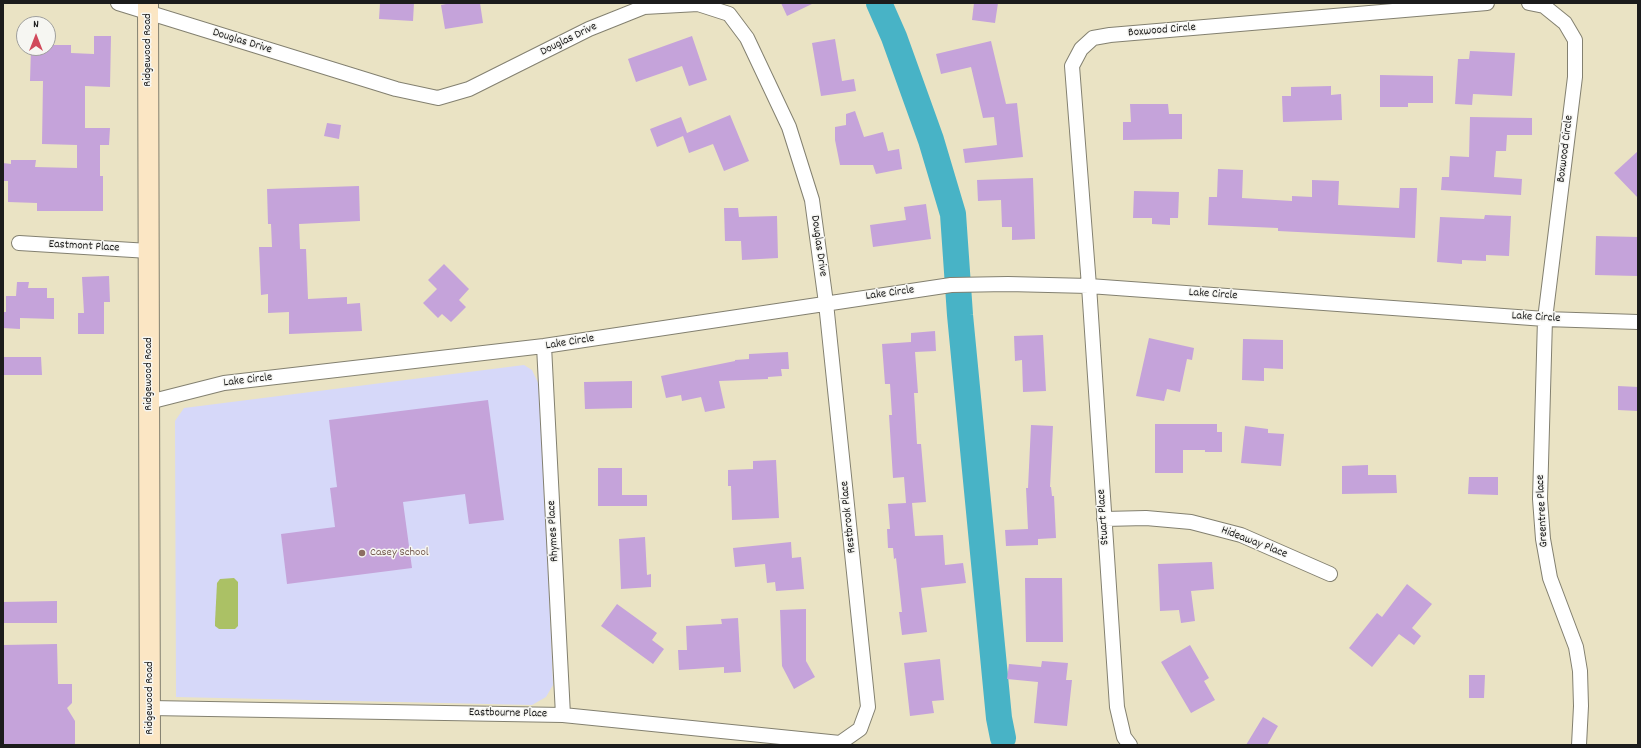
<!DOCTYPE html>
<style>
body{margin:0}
#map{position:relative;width:1641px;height:748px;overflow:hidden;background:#eae3c4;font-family:Dekko,sans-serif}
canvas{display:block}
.frame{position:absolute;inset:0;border:4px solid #1c1c1c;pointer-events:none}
.north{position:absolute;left:16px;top:16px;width:40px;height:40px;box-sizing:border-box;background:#f6f6f2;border:1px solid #9f9f9c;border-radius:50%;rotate:0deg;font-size:11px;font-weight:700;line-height:16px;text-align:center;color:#1c1c1c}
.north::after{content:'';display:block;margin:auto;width:14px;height:18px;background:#d1495b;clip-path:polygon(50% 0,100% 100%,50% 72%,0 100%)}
</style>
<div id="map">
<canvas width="1641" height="748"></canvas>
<div class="frame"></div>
<div class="north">N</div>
</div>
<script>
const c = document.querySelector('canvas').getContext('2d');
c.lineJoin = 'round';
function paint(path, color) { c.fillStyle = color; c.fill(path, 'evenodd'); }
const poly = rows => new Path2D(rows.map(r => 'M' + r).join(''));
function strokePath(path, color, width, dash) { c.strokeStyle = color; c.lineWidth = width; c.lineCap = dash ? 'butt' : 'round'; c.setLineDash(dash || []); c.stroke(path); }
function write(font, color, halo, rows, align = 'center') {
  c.font = font + ' Dekko,sans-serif'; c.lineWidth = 3; c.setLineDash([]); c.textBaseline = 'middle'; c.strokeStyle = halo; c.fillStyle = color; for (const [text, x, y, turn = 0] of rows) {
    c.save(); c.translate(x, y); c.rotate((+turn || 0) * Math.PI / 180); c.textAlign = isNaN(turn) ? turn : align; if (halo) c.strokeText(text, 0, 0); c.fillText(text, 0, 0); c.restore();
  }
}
paint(poly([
 [524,365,532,370,541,389,553,685,546,697,532,705,176,697,175,421,184,408]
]), '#d6d8f9');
paint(poly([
 [234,578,238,582,238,626,235,629,219,629,215,626,215,622,217,583,220,579]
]), '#abc165');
strokePath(poly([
 [879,3,894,37,931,140,953,214,960,315,999,718,1003,738]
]), '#48b3c6', 26);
paint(poly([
 [380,3,414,3,413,21,379,19],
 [451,3,480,3,483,23,445,29,441,5],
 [781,3,814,3,787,16],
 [974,3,998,3,995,23,972,20],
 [94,36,111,36,110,87,85,86,85,128,110,128,109,145,100,145,100,176,103,176,103,211,37,211,37,203,8,202,8,181,3,181,3,163,11,164,11,160,36,160,35,167,77,168,77,145,42,144,43,81,30,81,31,48,48,48,48,45,71,45,71,53,94,54],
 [692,36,707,80,689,86,682,66,636,82,628,59],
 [835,39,842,81,854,79,856,91,821,96,812,43],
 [991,41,1006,104,1017,103,1023,157,965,163,963,149,997,145,994,117,983,118,971,67,941,74,936,54],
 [1470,51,1515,53,1512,96,1473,94,1472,105,1455,104,1458,59,1469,59],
 [1380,75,1433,76,1433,103,1408,103,1408,107,1380,107],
 [1331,86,1331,95,1341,94,1342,120,1283,122,1282,96,1291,96,1291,87],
 [1130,104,1168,104,1169,114,1182,114,1182,139,1123,140,1123,122,1131,122],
 [855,111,864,137,883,132,888,151,899,149,902,169,876,174,873,165,840,165,835,140,835,127,846,125,846,114],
 [730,115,749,161,724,171,713,144,689,153,683,136,657,147,650,129,681,117,687,133],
 [1470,117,1532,118,1532,135,1507,135,1506,151,1496,151,1494,177,1522,179,1521,195,1441,190,1442,177,1449,177,1450,156,1469,157],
 [327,123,341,125,339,139,324,136],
 [1638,151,1638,198,1614,173],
 [1218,169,1243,170,1242,198,1292,201,1292,196,1312,197,1312,180,1339,181,1338,205,1399,208,1400,188,1417,188,1415,238,1278,231,1278,228,1208,225,1209,197,1217,197],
 [1033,178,1035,239,1012,240,1012,227,1002,227,1001,200,978,201,977,180],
 [359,186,360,221,299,224,300,249,306,249,308,299,347,297,347,304,360,303,362,331,289,334,289,312,268,313,268,294,261,295,259,247,272,247,271,224,268,224,267,189],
 [1134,191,1179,192,1178,218,1170,218,1170,225,1152,224,1152,218,1133,218],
 [926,204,931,239,873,247,870,225,906,220,904,207],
 [724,208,738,208,739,217,777,216,778,258,742,260,741,241,725,241],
 [1485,215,1511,216,1509,256,1486,255,1486,261,1462,260,1462,264,1437,262,1440,217,1484,219],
 [1596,236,1638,237,1637,276,1595,275],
 [444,264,469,289,459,300,466,307,451,322,442,314,438,318,423,303,437,289,428,280],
 [109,276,110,302,104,302,104,334,78,334,78,313,84,313,82,277],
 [17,282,29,282,28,288,47,288,47,298,54,298,54,319,20,318,20,329,3,328,3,312,6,312,6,296,16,296],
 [935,331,936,351,915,352,918,393,914,393,917,444,921,444,926,502,912,503,915,536,943,535,945,565,963,563,966,583,921,588,927,632,902,635,899,612,902,612,896,558,894,559,893,548,888,548,887,529,890,529,888,504,906,503,904,477,893,478,889,415,892,415,890,384,885,384,882,344,911,342,911,333],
 [1043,335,1046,391,1023,392,1022,360,1015,361,1014,336],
 [1149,338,1194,348,1192,360,1187,359,1180,392,1167,389,1164,401,1136,396],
 [1243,339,1283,340,1283,369,1264,368,1264,381,1242,380],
 [788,352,789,369,781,369,782,376,768,377,768,379,719,381,725,408,705,412,701,397,682,401,681,395,666,398,661,376,735,361,735,360,749,359,749,354],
 [3,357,41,357,42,375,3,375],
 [632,381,632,408,585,409,584,382],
 [1618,386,1638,387,1638,411,1618,410],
 [488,400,504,520,469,524,465,494,403,502,412,568,287,584,281,534,335,527,330,488,337,487,329,420],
 [1155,424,1217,424,1217,432,1222,432,1222,452,1205,452,1205,450,1183,450,1183,473,1155,473],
 [1031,425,1053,426,1050,487,1051,487,1052,496,1054,496,1056,538,1038,539,1038,545,1006,546,1005,530,1028,529,1026,488,1028,488],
 [1245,426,1268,429,1268,433,1284,434,1281,466,1241,463],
 [776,460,779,518,732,520,731,486,728,486,728,470,753,469,753,461],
 [1368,465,1368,475,1396,475,1397,493,1342,494,1342,466],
 [598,468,622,468,622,495,647,495,647,506,598,506],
 [1469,477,1498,477,1498,495,1468,494],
 [645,537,647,575,651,574,651,587,621,589,619,539],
 [791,542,792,558,801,557,804,589,776,591,775,582,767,583,765,564,735,567,733,548],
 [1212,562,1214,589,1191,591,1195,621,1181,623,1179,610,1160,611,1158,564],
 [1025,578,1062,578,1063,642,1026,642],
 [1407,584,1432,604,1412,628,1421,636,1414,645,1399,634,1372,667,1349,648,1377,613,1382,617],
 [57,601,57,623,3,623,3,602],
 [617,604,657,633,652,640,664,649,653,664,601,626],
 [806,609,806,661,815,677,794,689,782,666,780,610],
 [738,618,741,672,724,673,724,667,679,670,678,650,687,650,686,626,722,624,721,619],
 [57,644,58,684,72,684,72,703,67,708,75,721,75,745,3,745,3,645],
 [1190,645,1209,678,1204,681,1215,700,1191,713,1161,662],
 [940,659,944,700,932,701,934,713,910,716,904,663],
 [1042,661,1068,663,1066,680,1072,680,1067,726,1034,723,1038,682,1007,679,1009,664,1041,667],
 [1469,675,1485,675,1484,698,1469,698],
 [1263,717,1278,726,1267,745,1246,745]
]), '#c5a3da');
const street = poly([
 [118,3,396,89,438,98,469,89,589,29,644,7,698,4,729,14,747,38,789,127,812,200,826,303,868,707,860,729,840,743,563,715,150,708],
 [1529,3,1544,6,1565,23,1575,40,1575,77,1545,319,1540,499,1543,539,1550,578,1576,647,1580,671,1581,706,1579,745],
 [19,243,149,251],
 [544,346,563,715],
 [149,402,224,383,544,346,951,285,1008,284,1089,286,1545,319,1638,322],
 [1104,519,1146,518,1191,522,1241,535,1330,574],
 [1130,745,1124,737,1117,707,1089,286,1072,66,1081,49,1093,38,1110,35,1487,3]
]);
const secondary = poly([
 [148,3,150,745]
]);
strokePath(street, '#838070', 16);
strokePath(secondary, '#838070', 22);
strokePath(street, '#fff', 14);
strokePath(secondary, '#fbe6c4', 20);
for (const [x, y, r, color] of [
 [362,553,4,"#8d6e63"]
]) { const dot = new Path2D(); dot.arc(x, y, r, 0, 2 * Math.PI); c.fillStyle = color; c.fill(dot); strokePath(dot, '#f6f6f2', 1.5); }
write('12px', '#1c1c1c', '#f6f6f2', [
 ["Boxwood Circle",1162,31,-5],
 ["Douglas Drive",569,40,-26],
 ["Douglas Drive",242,42,17],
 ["Ridgewood Road",148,50,-90],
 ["Boxwood Circle",1566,149,-83],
 ["Douglas Drive",818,246,82],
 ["Eastmont Place",84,247,3],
 ["Lake Circle",890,294,-8],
 ["Lake Circle",1213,295,4],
 ["Lake Circle",1536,318,3],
 ["Lake Circle",570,343,-9],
 ["Ridgewood Road",149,374,-90],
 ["Lake Circle",248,381,-7],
 ["Greentree Place",1543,511,-93],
 ["Restbrook Place",849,517,-96],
 ["Stuart Place",1104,517,-94],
 ["Rhymes Place",554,531,-93],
 ["Hideaway Place",1254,543,21],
 ["Ridgewood Road",150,698,-90],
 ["Eastbourne Place",508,714,1]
]);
write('12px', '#785e54', '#f6f6f2', [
 ["Casey School",370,553]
], 'left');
</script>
